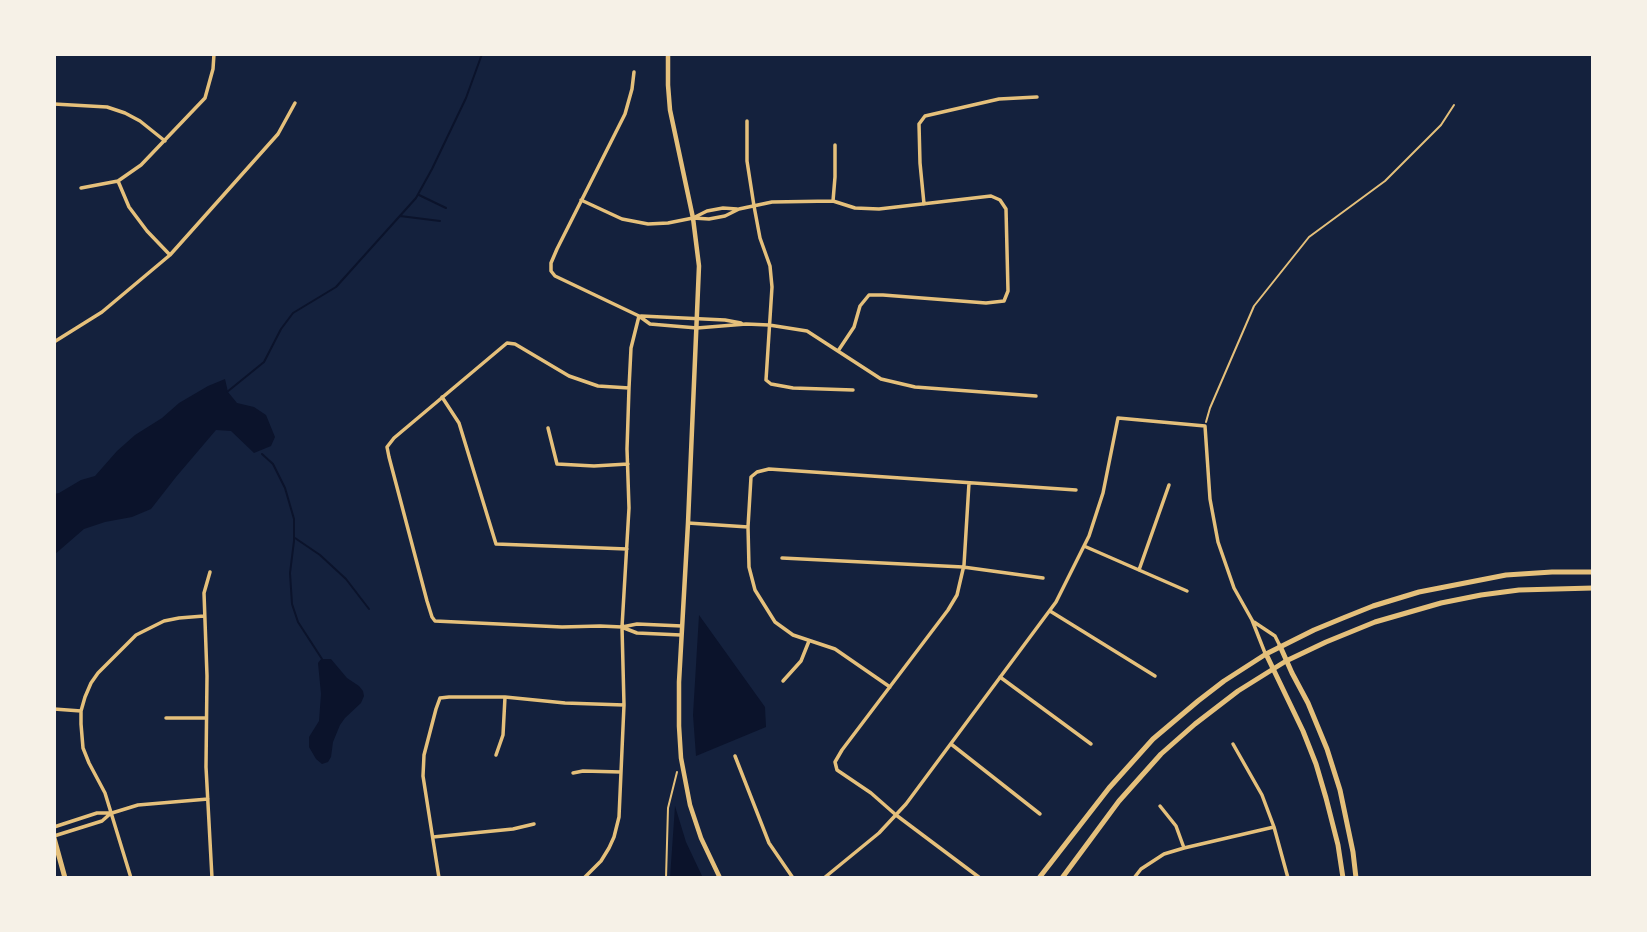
<!DOCTYPE html>
<style>
body{margin:0}
#map{position:relative;width:1647px;height:932px;overflow:hidden;background:#14213d;font-family:Mulish,sans-serif}
canvas{display:block}
.frame{position:absolute;inset:0;border:56px solid #f6f1e7;pointer-events:none}
</style>
<div id="map">
<canvas width="1647" height="932"></canvas>
<div class="frame"></div>
</div>
<script>
const c = document.querySelector('canvas').getContext('2d');
c.lineJoin = 'round';
function paint(path, color) { c.fillStyle = color; c.fill(path, 'evenodd'); }
const poly = rows => new Path2D(rows.map(r => 'M' + r).join(''));
function strokePath(path, color, width, dash) { c.strokeStyle = color; c.lineWidth = width; c.lineCap = dash ? 'butt' : 'round'; c.setLineDash(dash || []); c.stroke(path); }
paint(poly([
 [225,379,228,392,237,403,254,407,266,415,275,437,271,446,254,453,231,431,216,430,176,477,151,509,132,517,105,522,84,529,54,555,54,494,59,493,81,480,95,476,117,451,135,435,162,418,179,403,208,386],
 [699,615,765,707,766,727,696,756,693,715],
 [321,659,331,659,347,678,359,686,363,691,364,696,361,703,345,718,340,725,333,742,331,757,328,762,322,764,316,759,309,747,309,737,319,721,321,694,318,663],
 [675,806,686,842,703,878,670,878]
]), '#0b132b');
strokePath(poly([
 [419,195,446,208],
 [400,216,440,221],
 [227,392,264,362,281,329,293,313,336,287,416,198,432,169,466,98,482,54],
 [262,454,273,464,285,488,294,519,294,541,290,573,292,604,298,622,322,659],
 [295,538,320,555,346,579,369,609]
]), '#0b132b', 2);
strokePath(poly([
 [1206,422,1210,408,1254,306,1309,237,1385,181,1441,125,1454,105],
 [666,878,668,808,677,772]
]), '#e5c07b', 2);
strokePath(poly([
 [634,72,632,89,625,114,557,249,551,263,551,271,555,276,639,316,650,324,697,328,746,324,769,325,807,331,881,379,915,387,1036,396],
 [54,104,107,107,125,113,140,121,165,141],
 [747,121,747,161,754,206,760,238,770,266,772,287,766,380,771,384,793,388,853,390],
 [118,181,129,207,147,231,170,255],
 [81,188,118,181,141,165,205,98,213,69,214,54],
 [581,200,622,219,648,224,668,223,693,218,707,211,723,208,737,209],
 [833,201,835,177,835,145],
 [924,204,920,163,919,124,925,116,999,99,1037,97],
 [693,218,709,219,725,216,739,209,772,202,833,201,855,208,879,209,991,196,1000,200,1006,209,1008,291,1004,301,986,303,883,295,869,295,860,306,854,327,838,351],
 [641,316,725,320,741,323],
 [54,342,102,312,170,255,278,134,295,103],
 [629,388,598,386,569,376,515,344,507,343,394,438,387,447,389,457,427,601,432,617,435,621,562,627,600,626,622,627,637,624,682,626],
 [442,397,459,423,496,544,627,549],
 [548,428,557,464,594,466,628,464],
 [969,483,964,565,957,595,948,610,842,750,835,762,837,770,871,793,896,815,980,878],
 [688,523,748,527],
 [1084,546,1187,591],
 [782,558,963,567,1043,578],
 [1139,570,1169,485],
 [210,572,204,593,207,676,206,767,212,878],
 [1050,611,1155,676],
 [1254,622,1275,636,1280,646],
 [624,628,637,633,681,635],
 [1000,677,1091,744],
 [783,681,801,661,809,641],
 [890,687,835,649,793,635,775,622,755,590,749,567,748,527,751,477,757,472,769,469,1076,490],
 [54,709,81,711],
 [166,718,206,718],
 [951,744,1040,814],
 [1233,744,1262,795,1274,827,1288,878],
 [496,755,503,735,505,697],
 [735,756,769,843,793,878],
 [573,773,583,771,621,772],
 [1160,806,1176,826,1184,848],
 [54,827,97,813,112,813,138,805,208,799],
 [54,836,102,821,110,814],
 [433,837,513,829,534,824],
 [131,878,105,793,89,763,83,748,81,724,81,711,85,697,91,683,98,673,136,635,164,621,179,618,204,616],
 [439,878,423,776,424,755,436,709,440,698,449,697,505,697,565,703,624,705],
 [584,878,601,861,609,848,614,837,619,817,624,705,622,627,629,508,627,449,629,388,631,348,639,316],
 [824,878,879,833,906,804,1056,602,1089,536,1103,493,1118,418,1205,426,1210,499,1218,542,1234,588,1252,620,1265,653],
 [1134,878,1141,869,1164,854,1184,848,1274,827]
]), '#e5c07b', 3.5);
strokePath(poly([
 [668,54,668,85,670,110,693,218,699,266,688,523,679,682,679,726,681,758,690,805,701,838,720,878]
]), '#e5c07b', 4.5);
strokePath(poly([
 [1280,646,1292,673,1308,703,1327,749,1340,790,1353,852,1356,878],
 [1266,654,1303,731,1316,764,1326,798,1338,845,1343,878]
]), '#e5c07b', 5);
strokePath(poly([
 [54,838,65,878],
 [1039,878,1109,788,1153,739,1198,701,1224,681,1266,654,1314,630,1343,618,1373,606,1419,592,1506,575,1552,572,1593,572],
 [1062,878,1119,801,1161,754,1195,724,1238,691,1286,661,1326,642,1375,622,1441,603,1481,595,1519,590,1593,588]
]), '#e5c07b', 5);
</script>
